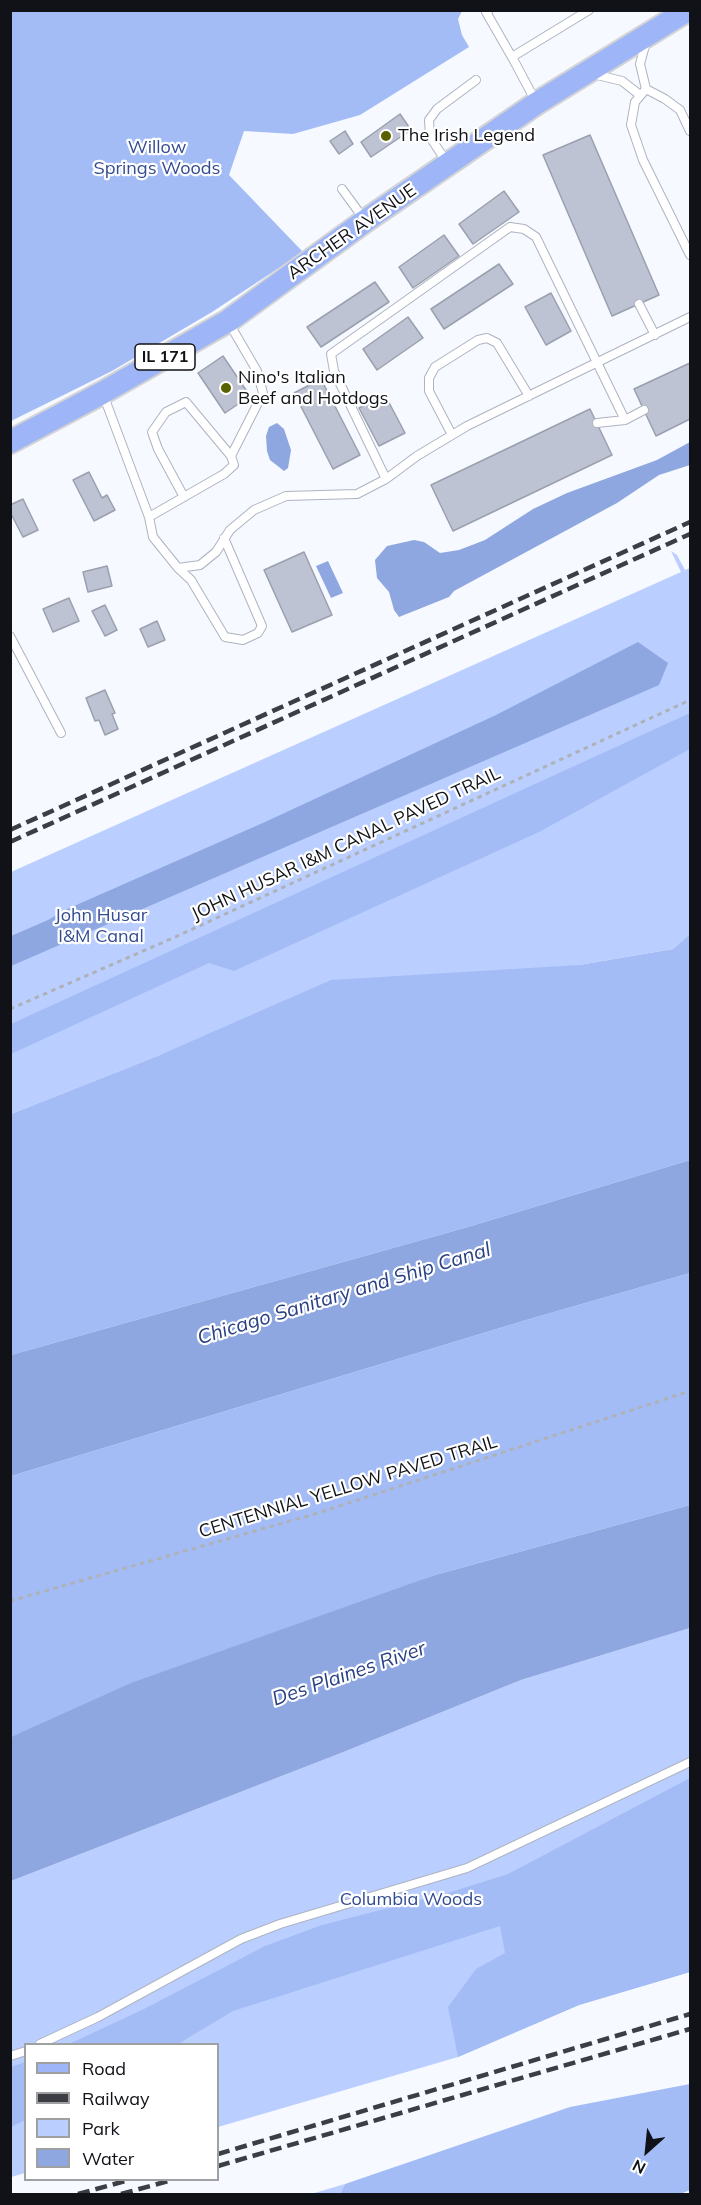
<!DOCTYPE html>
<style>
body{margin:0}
#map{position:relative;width:701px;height:2205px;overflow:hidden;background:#f6f9ff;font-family:Mulish,sans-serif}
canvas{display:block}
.frame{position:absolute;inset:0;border:12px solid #101217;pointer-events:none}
.legend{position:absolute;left:24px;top:2043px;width:195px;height:138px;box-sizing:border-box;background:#fff;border:2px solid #9fa0a2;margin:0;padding:8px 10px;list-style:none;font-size:18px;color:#101217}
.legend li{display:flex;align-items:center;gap:12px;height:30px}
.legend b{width:30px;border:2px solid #9fa0a2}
.north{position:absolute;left:617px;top:2121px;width:60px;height:60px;-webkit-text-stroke:4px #fff;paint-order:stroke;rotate:207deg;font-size:16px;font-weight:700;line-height:24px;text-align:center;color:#101217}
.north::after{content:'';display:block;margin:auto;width:21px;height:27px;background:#101217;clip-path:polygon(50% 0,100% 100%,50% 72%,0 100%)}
</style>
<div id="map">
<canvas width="701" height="2205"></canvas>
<div class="frame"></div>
<ul class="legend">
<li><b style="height:8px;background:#9eb6f7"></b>Road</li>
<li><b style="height:8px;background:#3c3e44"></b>Railway</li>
<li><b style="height:16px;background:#bacfff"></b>Park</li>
<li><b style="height:16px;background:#8fa7e0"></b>Water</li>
</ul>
<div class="north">N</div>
</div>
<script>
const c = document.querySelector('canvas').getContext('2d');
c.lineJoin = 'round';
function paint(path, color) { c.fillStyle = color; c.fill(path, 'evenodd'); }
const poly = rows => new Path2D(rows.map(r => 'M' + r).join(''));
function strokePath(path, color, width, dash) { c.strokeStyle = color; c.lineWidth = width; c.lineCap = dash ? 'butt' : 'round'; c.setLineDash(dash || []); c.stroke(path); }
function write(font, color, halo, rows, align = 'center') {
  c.font = font + ' Mulish,sans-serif'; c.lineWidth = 4.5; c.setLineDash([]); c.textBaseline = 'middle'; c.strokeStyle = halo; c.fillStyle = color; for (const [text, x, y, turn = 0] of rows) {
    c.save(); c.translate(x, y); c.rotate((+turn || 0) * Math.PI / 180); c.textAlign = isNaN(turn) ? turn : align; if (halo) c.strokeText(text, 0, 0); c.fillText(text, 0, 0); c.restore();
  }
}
paint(poly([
 [671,551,677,555,685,570,690,568,690,934,673,949,579,965,160,1055,11,1114,11,872,681,572],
 [690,1628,690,1972,579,2005,458,2057,218,2127,218,2044,26,2044,25,2173,11,2177,11,1881,341,1753,521,1680],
 [345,2184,340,2194,311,2194]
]), '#bacfff');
paint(poly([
 [11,10,462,11,458,19,462,35,469,47,360,115,293,134,244,131,229,175,303,252,212,312,112,371,11,421],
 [690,713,690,749,539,832,234,971,209,963,11,1054,11,1024],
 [690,934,690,1160,468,1227,11,1355,11,1114,160,1055,331,980,579,965,673,949],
 [690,1273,690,1505,435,1575,11,1737,11,1476,533,1318],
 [690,1778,690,1972,579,2005,458,2057,448,2007,476,1969,505,1953,500,1926,233,2011,178,2044,69,2044,144,2009,265,1946,322,1925,451,1892,508,1874],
 [25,2062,25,2120,11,2127,11,2067],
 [690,2084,690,2190,680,2194,340,2194,345,2184,570,2107]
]), '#a4bcf6');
paint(poly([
 [277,423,284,429,291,450,288,468,284,471,270,460,267,451,266,436,269,427],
 [690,442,690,465,659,475,617,503,454,591,449,597,399,617,394,610,389,592,377,578,375,560,387,546,414,540,424,542,440,553,459,550,485,540,533,509,567,493,657,460],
 [328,561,343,593,331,598,316,566],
 [638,642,668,663,659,685,11,966,11,936,48,920,65,910,265,822,496,715],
 [690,1160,690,1273,533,1318,11,1476,11,1355,468,1227],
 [690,1505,690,1628,521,1680,341,1753,11,1881,11,1737,131,1683,435,1575]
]), '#8fa7e0');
const building = poly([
 [400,114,411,130,371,157,361,142,400,114],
 [345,131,353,144,339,154,330,141,345,131],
 [590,135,659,295,612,316,543,155,590,135],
 [504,191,519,212,473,244,459,224,504,191],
 [444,235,459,256,413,288,399,267,444,235],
 [499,264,513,284,444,329,431,309,499,264],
 [375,282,389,302,321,347,307,327,375,282],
 [551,293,571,331,546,345,525,307,551,293],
 [408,317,423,338,377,370,363,349,408,317],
 [223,356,250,396,225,413,198,373,223,356],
 [690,363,690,419,656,436,634,389,690,363],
 [321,379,360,455,333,469,294,393,321,379],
 [385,395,405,433,379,446,359,408,385,395],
 [590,409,612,455,453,531,431,485,590,409],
 [89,472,102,498,107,495,115,510,94,521,73,480,89,472],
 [23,499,38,530,23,537,10,512,10,505,23,499],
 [304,552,332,615,292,632,264,570,304,552],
 [107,566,112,586,88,592,83,572,107,566],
 [69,598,79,621,53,632,43,609,69,598],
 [105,605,117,630,105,636,92,611,105,605],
 [157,621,165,640,148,647,140,629,157,621],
 [105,690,115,713,112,714,118,729,105,735,99,720,95,721,86,698,105,690]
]);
paint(building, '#bdc3d2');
strokePath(building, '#9aa0ae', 1.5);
const service = poly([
 [489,10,486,12,513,59],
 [646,42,640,64,646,89,665,99,680,110,690,131],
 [593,74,622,81,640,95],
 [646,89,635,102,631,125,643,160,690,255],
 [536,102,512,57,589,10],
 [446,161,430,137,429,120,437,109,476,80],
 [342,189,364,219],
 [639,304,655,335],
 [229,323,257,371,263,393,231,456],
 [103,394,149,517,153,537,178,568,200,565,216,552,230,530,254,510,286,496,357,494,386,479,417,456,467,426,690,317],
 [597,423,625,420,644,410],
 [452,435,429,391,429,378,435,367,478,340,487,338,497,343,529,396],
 [386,479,334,371,331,354,510,227,524,229,536,237,625,420],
 [149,517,224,474,234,465,231,456,186,402,166,412,152,432,158,449,184,497],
 [178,568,191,580,225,637,243,640,258,633,262,626,224,538],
 [10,636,61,733],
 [40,2044,98,2017,241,1939,280,1924,467,1868,690,1762],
 [10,2056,26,2051]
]);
const primary = poly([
 [10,442,102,393,228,321,365,221,537,103,688,10]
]);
strokePath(service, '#adb3c1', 10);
strokePath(primary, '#d4d4d5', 26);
strokePath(poly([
 [10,1009,173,938,690,700],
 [10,1601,318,1513,690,1391]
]), '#aeb1b6', 3, [4.5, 4.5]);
strokePath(service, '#fff', 8);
strokePath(primary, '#9eb6f7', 22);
strokePath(poly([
 [10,830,690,522],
 [10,842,690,534],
 [218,2154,690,2014],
 [218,2166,690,2029],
 [78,2194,129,2180],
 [121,2194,172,2180]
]), '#3c3e44', 4.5, [12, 6]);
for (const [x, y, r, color] of [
 [386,136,6,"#586200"],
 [226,388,6,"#586200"]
]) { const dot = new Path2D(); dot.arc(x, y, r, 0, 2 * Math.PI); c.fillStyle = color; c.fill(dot); strokePath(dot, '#fff', 2); }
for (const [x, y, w] of [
 [165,357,60]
]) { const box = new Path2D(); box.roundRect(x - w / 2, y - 13, w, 26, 4.5); c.fillStyle = '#fff'; c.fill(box); strokePath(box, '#101217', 1.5); }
write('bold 16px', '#101217', null, [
 ["IL 171",165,357]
]);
write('18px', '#101217', '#fff', [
 ["The Irish Legend",398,136],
 ["Nino's Italian",238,378],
 ["Beef and Hotdogs",238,399]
], 'left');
write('18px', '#334c91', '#fff', [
 ["Willow",157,148],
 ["Springs Woods",157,169],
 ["John Husar",101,916],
 ["I&M Canal",101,937],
 ["Columbia Woods",411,1900]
]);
write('18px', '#101217', '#fff', [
 ["ARCHER AVENUE",352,232,-35],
 ["JOHN HUSAR I&M CANAL PAVED TRAIL",346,844,-25],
 ["CENTENNIAL YELLOW PAVED TRAIL",348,1487,-17]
]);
write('italic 20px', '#294184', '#fff', [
 ["Chicago Sanitary and Ship Canal",344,1294,-17],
 ["Des Plaines River",349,1674,-19]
]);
</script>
